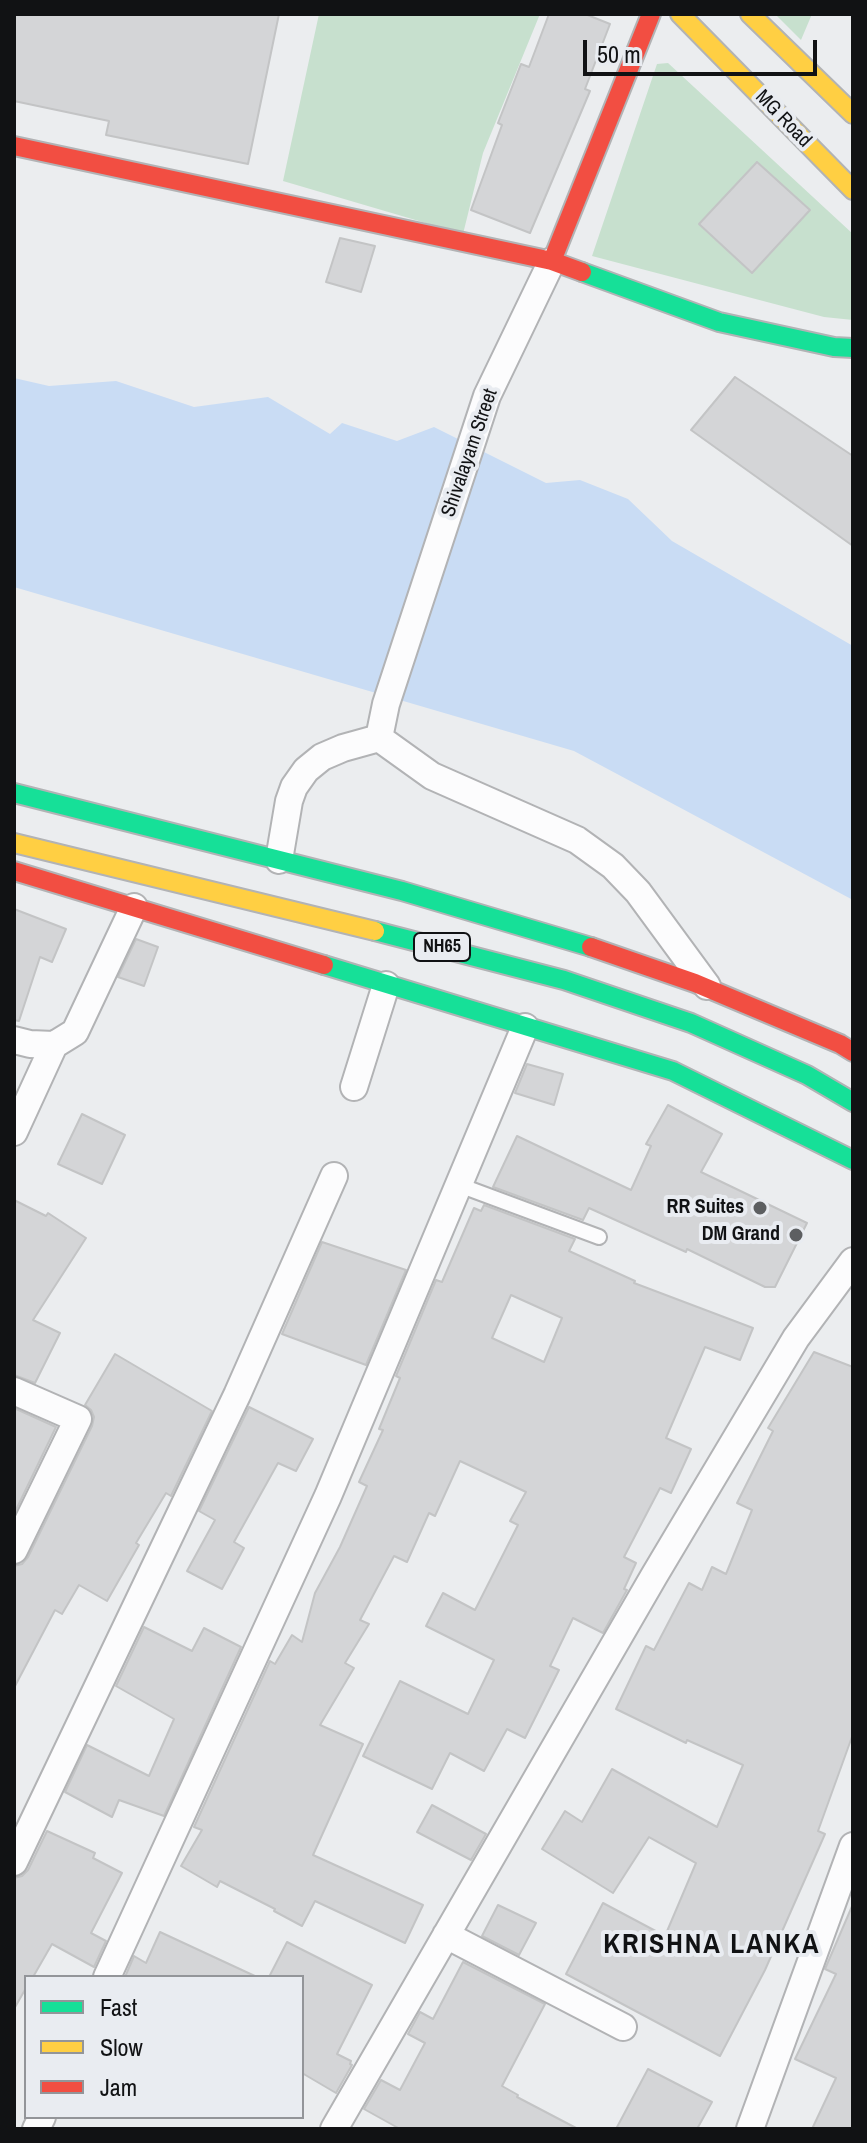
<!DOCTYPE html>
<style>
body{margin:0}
#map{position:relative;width:867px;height:2143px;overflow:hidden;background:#ebedef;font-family:"Archivo Narrow",sans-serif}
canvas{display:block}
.frame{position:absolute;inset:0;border:16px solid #111214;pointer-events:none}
.legend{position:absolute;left:24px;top:1975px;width:280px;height:144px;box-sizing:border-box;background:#e9ecf1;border:2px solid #939599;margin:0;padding:10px 14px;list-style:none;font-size:24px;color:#111214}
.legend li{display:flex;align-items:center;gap:16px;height:40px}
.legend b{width:40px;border:2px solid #939599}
.scale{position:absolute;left:583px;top:40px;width:234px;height:36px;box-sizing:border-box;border:4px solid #111214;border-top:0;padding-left:10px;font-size:24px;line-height:28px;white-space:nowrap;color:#111214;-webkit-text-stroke:6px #e9ecf1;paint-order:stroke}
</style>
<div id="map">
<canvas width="867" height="2143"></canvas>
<div class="frame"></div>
<ul class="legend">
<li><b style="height:10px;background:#16e098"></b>Fast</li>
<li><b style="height:10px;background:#ffcf43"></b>Slow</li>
<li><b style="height:10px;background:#f24e42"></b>Jam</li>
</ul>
<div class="scale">50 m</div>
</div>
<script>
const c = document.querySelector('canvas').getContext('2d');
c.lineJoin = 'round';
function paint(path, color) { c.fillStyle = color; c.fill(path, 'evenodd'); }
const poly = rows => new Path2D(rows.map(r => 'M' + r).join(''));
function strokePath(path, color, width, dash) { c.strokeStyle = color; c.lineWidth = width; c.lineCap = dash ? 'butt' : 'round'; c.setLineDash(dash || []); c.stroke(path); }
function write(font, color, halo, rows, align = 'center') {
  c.font = font + ' "Archivo Narrow",sans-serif'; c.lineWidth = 8; c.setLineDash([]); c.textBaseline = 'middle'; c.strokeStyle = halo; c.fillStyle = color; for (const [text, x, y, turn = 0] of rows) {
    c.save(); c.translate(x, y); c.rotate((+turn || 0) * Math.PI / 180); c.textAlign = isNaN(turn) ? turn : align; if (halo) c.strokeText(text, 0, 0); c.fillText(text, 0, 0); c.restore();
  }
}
paint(poly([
 [319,14,540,14,483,153,463,234,283,181],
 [775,14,812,14,801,40],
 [668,63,853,234,853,320,824,317,592,256,657,64]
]), '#c7e0ce');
paint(poly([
 [14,378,49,386,116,381,194,407,268,397,330,434,342,423,397,441,434,427,546,483,580,480,628,499,672,541,853,646,853,900,574,751,14,587]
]), '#c9dcf4');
const building = poly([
 [14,14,279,14,248,164,106,135,109,121,14,101,14,14],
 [549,14,585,14,610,24,585,89,590,91,530,233,471,210,502,125,498,123,521,64,529,67,549,14],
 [757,162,810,210,752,273,699,224,757,162],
 [340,238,375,246,361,292,326,282,340,238],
 [735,377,853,456,853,546,691,430,735,377],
 [14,909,66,929,52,962,40,957,19,1021,14,1020,14,909],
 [136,939,158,947,144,986,118,977,136,939],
 [527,1064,563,1074,554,1105,515,1093,527,1064],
 [668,1105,722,1134,701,1172,807,1223,775,1287,765,1287,687,1249,686,1252,589,1208,583,1220,493,1187,517,1136,631,1190,651,1146,646,1144,668,1105],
 [82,1114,125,1135,102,1184,58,1164,82,1114],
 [14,1200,46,1216,48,1213,86,1238,33,1320,60,1333,35,1383,14,1375,14,1200],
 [484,1205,575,1239,569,1251,635,1281,634,1283,753,1328,740,1360,705,1347,666,1438,691,1449,671,1493,660,1488,624,1557,636,1563,624,1589,627,1590,603,1633,573,1618,550,1666,559,1670,525,1738,507,1729,484,1771,450,1753,432,1789,363,1756,400,1681,468,1714,494,1660,426,1626,443,1593,475,1610,518,1525,510,1521,526,1492,460,1461,435,1516,429,1513,407,1562,394,1556,360,1620,369,1624,345,1663,354,1668,320,1725,363,1744,313,1855,423,1905,405,1943,315,1901,302,1926,274,1911,275,1909,220,1881,217,1887,181,1866,202,1830,194,1827,270,1661,275,1664,292,1635,302,1642,315,1593,340,1547,367,1486,359,1482,383,1430,379,1429,400,1378,396,1376,436,1280,442,1282,474,1208,481,1211,484,1205],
 [511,1295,562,1318,544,1362,492,1338,511,1295],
 [322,1242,406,1270,366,1365,282,1334,322,1242],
 [814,1352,853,1367,853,1734,818,1831,825,1834,765,1970,720,2056,566,1974,603,1903,665,1936,696,1863,649,1837,613,1893,542,1849,565,1811,582,1822,612,1769,717,1827,743,1765,687,1740,686,1743,616,1709,646,1646,654,1650,689,1583,702,1590,712,1567,726,1574,752,1510,737,1503,773,1431,768,1428,814,1352],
 [115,1354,212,1411,171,1496,166,1493,136,1543,139,1545,107,1601,79,1585,62,1614,55,1610,14,1688,14,1566,22,1564,28,1557,92,1426,94,1417,91,1410,85,1405,115,1354],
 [249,1407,313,1439,296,1471,278,1463,234,1542,244,1548,222,1589,187,1571,215,1520,199,1511,249,1407],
 [14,1408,56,1427,14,1514,14,1408],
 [144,1627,192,1651,204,1628,241,1647,164,1816,119,1800,112,1817,65,1792,87,1745,149,1776,174,1719,116,1686,144,1627],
 [432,1805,486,1834,471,1860,417,1832,432,1805],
 [47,1831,95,1853,93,1858,122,1873,91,1933,106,1941,94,1967,52,1944,33,1977,26,1977,26,1988,14,2009,14,1878,22,1876,28,1870,47,1831],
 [853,1904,853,2129,812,2129,836,2078,795,2059,836,1974,825,1969,853,1904],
 [498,1905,536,1923,519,1955,482,1936,498,1905],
 [160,1932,257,1977,125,1977,134,1956,146,1963,160,1932],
 [287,1942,372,1985,337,2054,351,2061,350,2064,352,2065,336,2093,302,2073,302,1977,269,1977,287,1942],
 [463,1962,545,2004,502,2086,518,2095,517,2097,578,2129,400,2129,364,2109,381,2080,400,2090,425,2043,408,2034,420,2012,433,2019,463,1962],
 [648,2069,712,2102,697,2129,616,2129,648,2069]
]);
paint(building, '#d4d5d7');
strokePath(building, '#c3c4c5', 2);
const lane = poly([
 [459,1185,599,1237]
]);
const street = poly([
 [379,738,432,776,577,840,613,866,638,892,707,986],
 [279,860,289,801,294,787,306,770,322,757,343,748,379,738,386,704,487,396,552,261],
 [14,1040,30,1044,54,1045,75,1032,134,907],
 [354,1087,386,985],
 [14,1132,54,1045],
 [14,1391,78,1419,14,1550],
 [14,1862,237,1395,334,1176],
 [446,1935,623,2027],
 [107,1977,328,1496,525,1027],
 [36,2129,42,2117],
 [334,2129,654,1576,796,1338,853,1261],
 [750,2129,853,1846]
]);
const fast = poly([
 [582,272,719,322,834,347,853,348],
 [14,793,402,891,591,947],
 [375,931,564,980,691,1023,807,1075,853,1102],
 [324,965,673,1071,853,1160]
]);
const slow = poly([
 [680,14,853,190],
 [750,14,853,114],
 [14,843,375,931]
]);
const jam = poly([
 [14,146,552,261,582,272],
 [552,261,651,14],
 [14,871,324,965],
 [591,947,695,983,840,1044,853,1052]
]);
strokePath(lane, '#b2b3b5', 18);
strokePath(street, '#b2b3b5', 30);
strokePath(fast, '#b2b3b5', 22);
strokePath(slow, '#b2b3b5', 22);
strokePath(jam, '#b2b3b5', 22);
strokePath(lane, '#fcfcfd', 14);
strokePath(street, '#fcfcfd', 26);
strokePath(fast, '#16e098', 18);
strokePath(slow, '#ffcf43', 18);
strokePath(jam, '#f24e42', 18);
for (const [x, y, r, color] of [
 [760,1208,8,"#5d5f61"],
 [796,1235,8,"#5d5f61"]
]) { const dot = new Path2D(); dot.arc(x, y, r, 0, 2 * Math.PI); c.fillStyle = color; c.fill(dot); strokePath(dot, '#e9ecf1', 3); }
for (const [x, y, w] of [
 [442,947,56]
]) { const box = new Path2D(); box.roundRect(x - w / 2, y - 14, w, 28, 6); c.fillStyle = '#e9ecf1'; c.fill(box); strokePath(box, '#111214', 2); }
write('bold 18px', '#111214', null, [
 ["NH65",442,947]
]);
write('20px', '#111214', '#e9ecf1', [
 ["MG Road",783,119,46],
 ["Shivalayam Street",470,453,-71]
]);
write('bold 20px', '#111214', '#e9ecf1', [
 ["RR Suites",744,1208],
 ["DM Grand",780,1235]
], 'right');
c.letterSpacing = '2px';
write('bold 28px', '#111214', '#e9ecf1', [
 ["KRISHNA LANKA",712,1945]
]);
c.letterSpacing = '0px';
</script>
